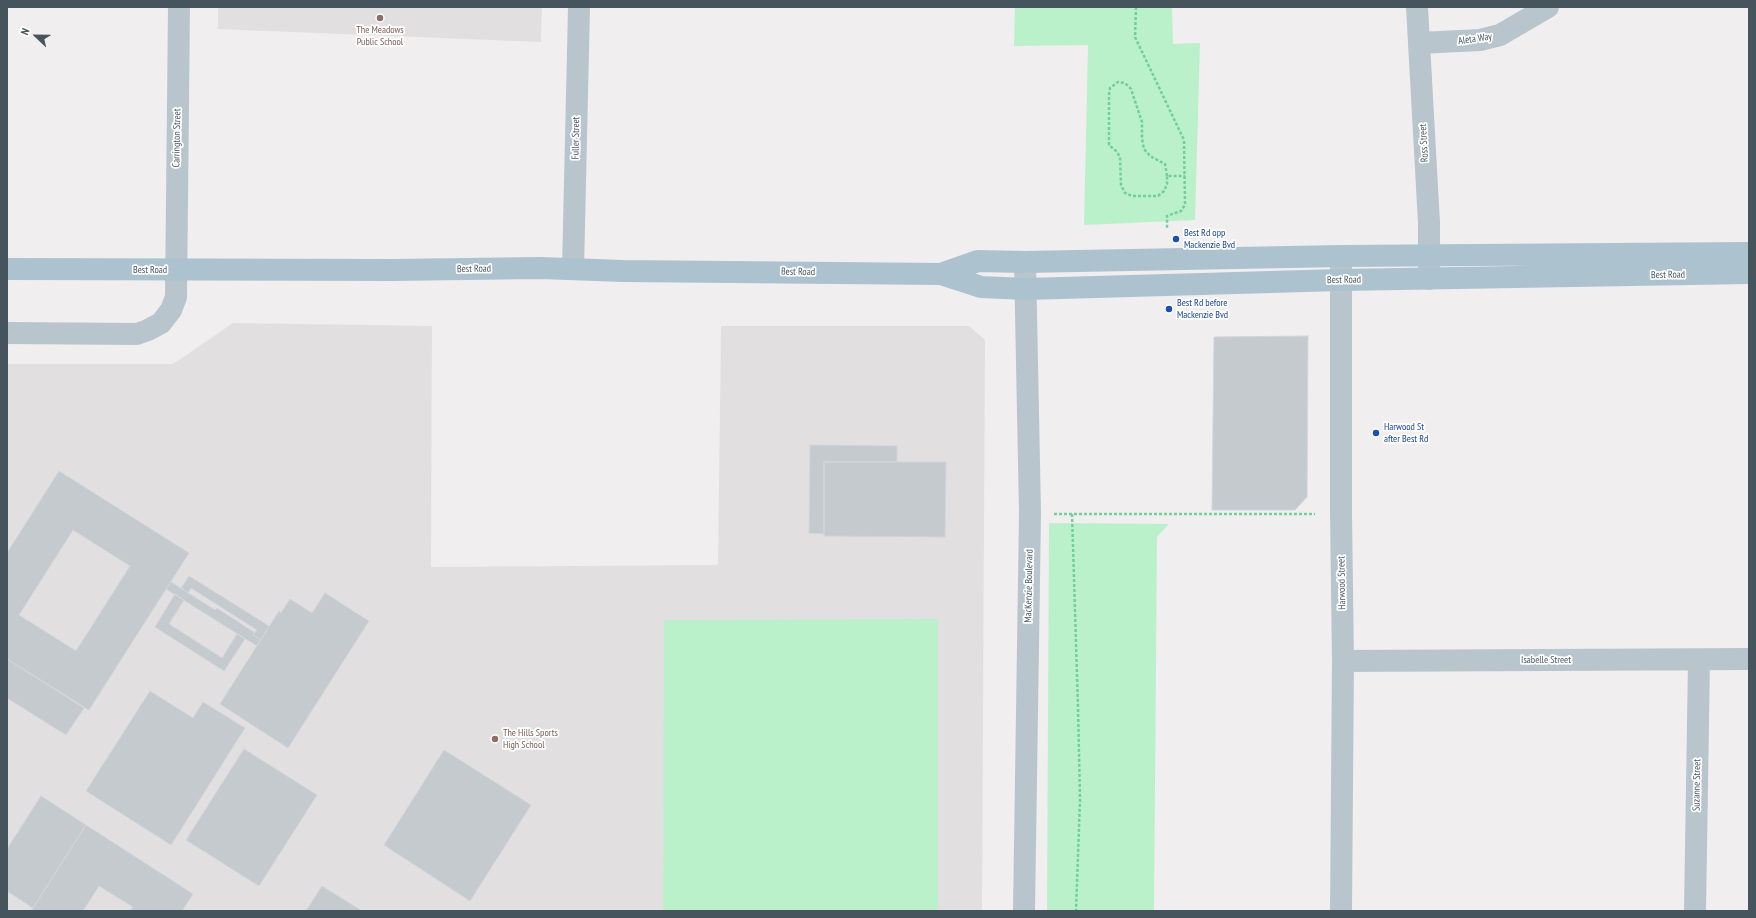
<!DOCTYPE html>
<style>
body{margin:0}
#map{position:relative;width:1756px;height:918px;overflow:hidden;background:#f1eeef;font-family:"PT Sans Narrow",sans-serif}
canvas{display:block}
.frame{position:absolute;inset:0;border:8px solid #46555d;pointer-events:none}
.north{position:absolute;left:16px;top:16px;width:40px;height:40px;-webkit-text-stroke:3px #fff;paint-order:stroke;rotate:292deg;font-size:11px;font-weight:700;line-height:16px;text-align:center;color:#46555d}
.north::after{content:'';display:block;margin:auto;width:14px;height:18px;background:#46555d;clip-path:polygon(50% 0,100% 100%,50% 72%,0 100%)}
</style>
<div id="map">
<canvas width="1756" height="918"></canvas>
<div class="frame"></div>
<div class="north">N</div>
</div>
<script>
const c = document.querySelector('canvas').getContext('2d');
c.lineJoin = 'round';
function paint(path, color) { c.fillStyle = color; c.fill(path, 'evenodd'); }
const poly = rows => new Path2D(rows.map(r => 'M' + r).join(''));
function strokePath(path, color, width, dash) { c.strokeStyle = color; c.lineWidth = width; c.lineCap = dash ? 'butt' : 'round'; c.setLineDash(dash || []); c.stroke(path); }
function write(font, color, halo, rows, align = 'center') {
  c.font = font + ' "PT Sans Narrow",sans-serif'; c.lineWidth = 3.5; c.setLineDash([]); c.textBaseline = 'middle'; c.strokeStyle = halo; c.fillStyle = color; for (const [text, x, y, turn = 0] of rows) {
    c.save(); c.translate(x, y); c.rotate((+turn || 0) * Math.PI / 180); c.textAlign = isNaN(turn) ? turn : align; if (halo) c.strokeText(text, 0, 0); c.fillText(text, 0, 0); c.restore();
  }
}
paint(poly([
 [218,7,542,7,541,42,218,29],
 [233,323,432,326,431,567,718,565,721,326,969,326,985,340,982,911,7,911,7,364,173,364]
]), '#e2dfe1');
paint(poly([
 [1015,7,1172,7,1173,44,1200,43,1195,220,1084,225,1088,45,1014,46],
 [1049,523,1169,524,1157,537,1154,911,1047,911],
 [938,619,938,911,663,911,664,620]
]), '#baf1ca');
const building = poly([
 [1308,336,1307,497,1295,510,1212,510,1214,337,1308,336],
 [810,445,897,446,897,462,824,462,824,534,809,533,810,445],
 [824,462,946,462,945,537,824,536,824,462],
 [59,471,189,553,89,710,7,659,7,553,59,471],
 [73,530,130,566,76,651,19,615,73,530],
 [189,576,269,626,261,640,253,635,257,630,191,588,188,593,181,588,189,576],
 [171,582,215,610,217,608,255,633,253,635,261,640,257,646,166,589,171,582],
 [325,593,369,621,288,748,220,704,279,611,281,613,290,599,312,613,325,593],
 [175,594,184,600,169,624,222,658,237,634,245,639,224,671,155,627,175,594],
 [7,659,84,708,66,735,7,698,7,659],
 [150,691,193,718,203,702,245,728,171,845,86,791,150,691],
 [244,749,317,795,259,886,186,840,244,749],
 [444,750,531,805,470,901,384,845,444,750],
 [41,796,86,825,33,908,7,891,7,849,41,796],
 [86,825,193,894,182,911,130,911,133,907,99,886,83,911,31,911,86,825],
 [322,886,362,911,306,911,322,886]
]);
paint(building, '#c5cacf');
strokePath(building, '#d2d5db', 1);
strokePath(poly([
 [1136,7,1135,37,1184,140,1185,205,1181,211,1167,216,1167,229],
 [1167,176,1165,164,1150,156,1144,149,1142,139,1142,122,1131,89,1125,83,1118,82,1110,88,1109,95,1109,145,1116,151,1120,157,1121,185,1125,193,1132,196,1158,196,1164,191,1167,184,1167,176,1185,176],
 [1054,514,1315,514],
 [1072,514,1078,707,1080,800,1076,911]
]), '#70d197', 2.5, [3, 2]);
strokePath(poly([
 [1417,7,1429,223,1429,279],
 [1419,43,1480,40,1500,35,1548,7],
 [1341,256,1341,514,1343,661,1341,911],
 [573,269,579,7],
 [7,333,137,334,148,330,161,323,171,310,176,297,179,7],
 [1343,661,1749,659],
 [1024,911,1030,513,1025,262],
 [1695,911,1699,660]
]), '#b9c5cd', 22);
strokePath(poly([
 [7,269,392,270,540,268,623,271,941,274,981,287,1026,289,1341,280,1749,273],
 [941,274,978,261,1025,262,1341,256,1749,253]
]), '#adc2cf', 22);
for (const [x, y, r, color] of [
 [380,18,4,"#8d6e63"],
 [1176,239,4,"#1a4fb4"],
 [1169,309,4,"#1a4fb4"],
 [1376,433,4,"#1a4fb4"],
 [495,739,4,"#8d6e63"]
]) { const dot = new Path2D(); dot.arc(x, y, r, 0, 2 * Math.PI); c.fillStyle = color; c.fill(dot); strokePath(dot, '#fff', 1.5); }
write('10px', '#785e54', '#fff', [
 ["The Meadows",380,30],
 ["Public School",380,42],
 ["The Hills Sports",503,733,"left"],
 ["High School",503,745,"left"]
]);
write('10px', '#46555d', '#fff', [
 ["Aleta Way",1475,39,-8],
 ["Carrington Street",177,138,-89],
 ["Fuller Street",576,138,-89],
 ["Ross Street",1424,143,-93],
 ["Best Road",474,269,-1],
 ["Best Road",150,270],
 ["Best Road",798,272,1],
 ["Best Road",1668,275,-1],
 ["Best Road",1344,280,-1],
 ["Harwood Street",1342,583,-91],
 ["MacKenzie Boulevard",1029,586,-89],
 ["Isabelle Street",1546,660],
 ["Suzanne Street",1697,785,-89]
]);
write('10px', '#164399', '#fff', [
 ["Best Rd opp",1184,233],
 ["Mackenzie Bvd",1184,245],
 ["Best Rd before",1177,303],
 ["Mackenzie Bvd",1177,315],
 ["Harwood St",1384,427],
 ["after Best Rd",1384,439]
], 'left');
</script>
